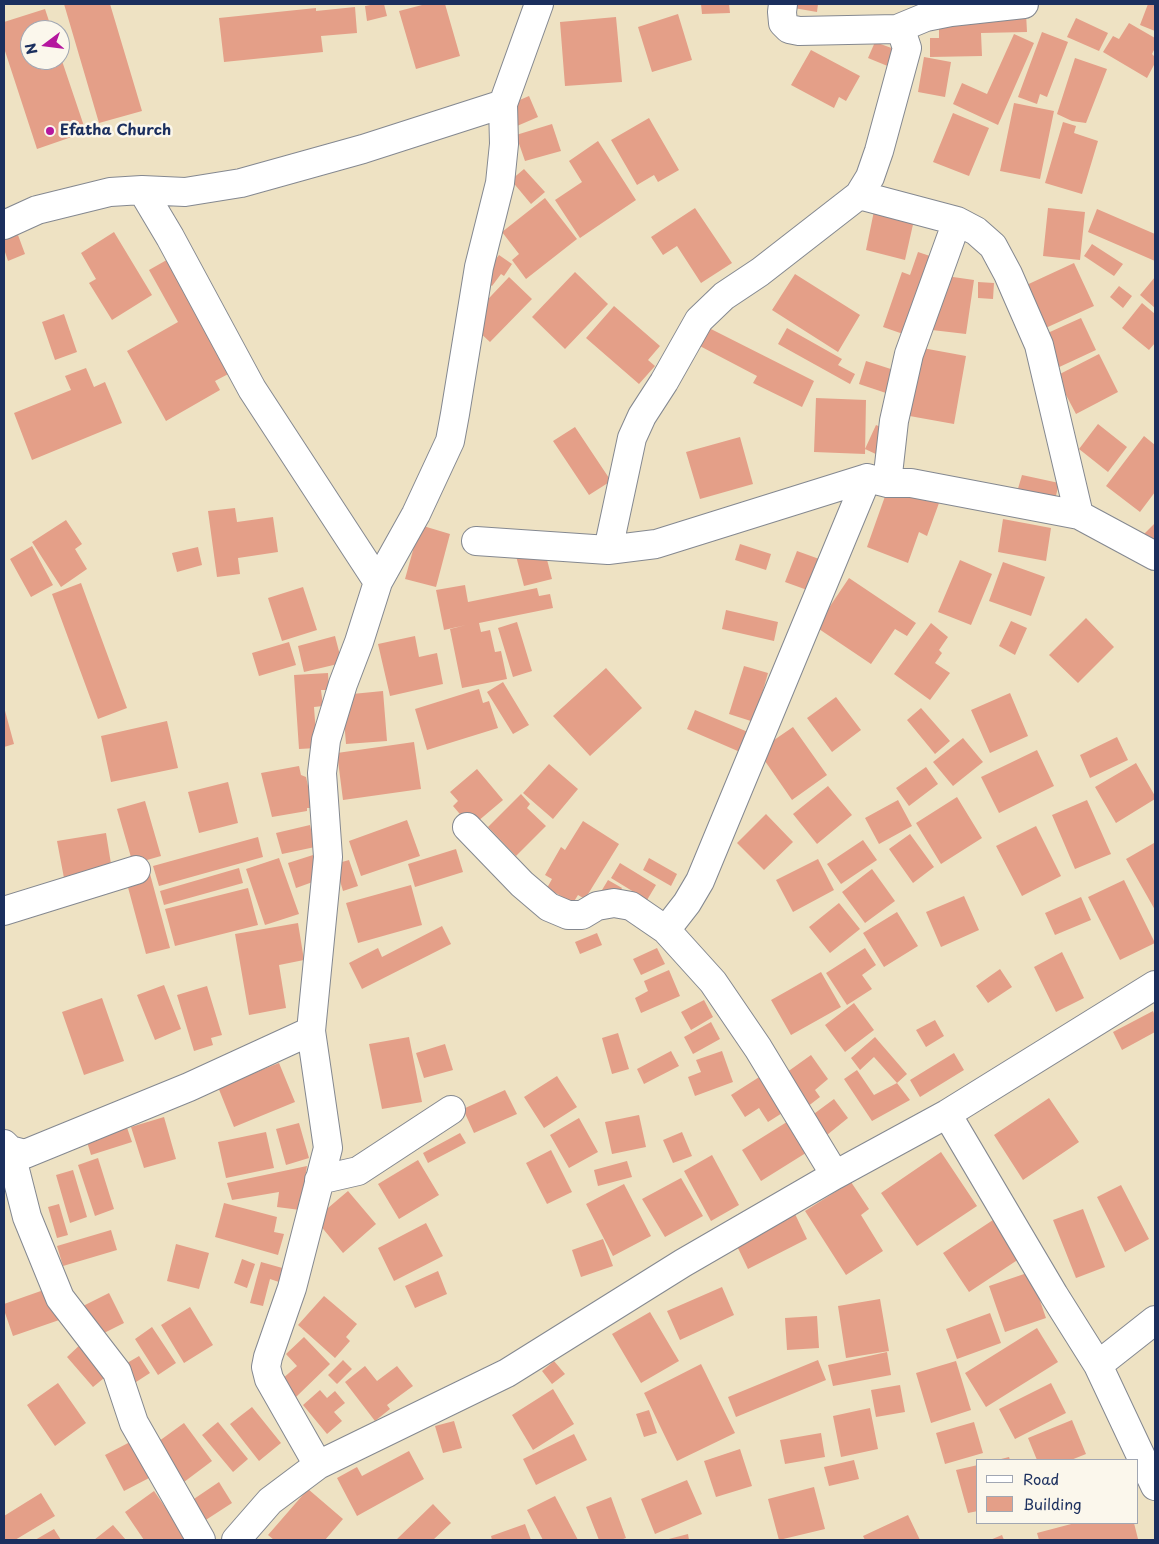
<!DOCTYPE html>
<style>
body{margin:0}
#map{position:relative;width:1159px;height:1544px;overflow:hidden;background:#eee2c3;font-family:"Playpen Sans",sans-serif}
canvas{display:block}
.frame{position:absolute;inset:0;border:5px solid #1b2f5e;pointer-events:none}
.legend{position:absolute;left:976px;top:1459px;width:162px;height:65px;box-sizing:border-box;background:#fbf7ec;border:1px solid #a1a7b3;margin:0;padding:6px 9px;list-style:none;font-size:15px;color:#1b2f5e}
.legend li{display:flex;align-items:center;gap:10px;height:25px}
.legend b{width:25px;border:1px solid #a1a7b3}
.north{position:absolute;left:20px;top:20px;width:50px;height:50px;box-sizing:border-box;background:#fbf7ec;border:1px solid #a1a7b3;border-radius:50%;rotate:255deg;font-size:14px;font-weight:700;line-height:20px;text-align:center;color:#1b2f5e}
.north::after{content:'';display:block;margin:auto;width:18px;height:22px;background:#b5179e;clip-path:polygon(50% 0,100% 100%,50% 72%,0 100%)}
</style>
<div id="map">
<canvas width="1159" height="1544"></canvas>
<div class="frame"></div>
<ul class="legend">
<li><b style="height:6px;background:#fff"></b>Road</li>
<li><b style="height:14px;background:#e49f88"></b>Building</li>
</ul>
<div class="north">N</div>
</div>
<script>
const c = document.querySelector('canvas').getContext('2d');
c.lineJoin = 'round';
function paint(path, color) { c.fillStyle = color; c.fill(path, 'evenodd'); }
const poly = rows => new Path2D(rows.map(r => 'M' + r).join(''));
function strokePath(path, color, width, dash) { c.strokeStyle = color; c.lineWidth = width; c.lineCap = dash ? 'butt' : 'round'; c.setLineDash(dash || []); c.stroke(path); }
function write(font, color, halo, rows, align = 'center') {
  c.font = font + ' "Playpen Sans",sans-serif'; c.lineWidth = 5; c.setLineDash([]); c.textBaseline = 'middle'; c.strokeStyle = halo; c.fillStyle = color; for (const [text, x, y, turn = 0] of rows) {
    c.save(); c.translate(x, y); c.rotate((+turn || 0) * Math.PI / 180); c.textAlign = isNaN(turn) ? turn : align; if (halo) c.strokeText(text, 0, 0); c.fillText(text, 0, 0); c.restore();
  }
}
paint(poly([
 [64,4,110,4,142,111,99,123],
 [376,4,384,4,387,16,367,21,365,6],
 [426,4,445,4,460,56,416,69,399,11],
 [701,4,729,4,730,13,702,14],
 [788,4,818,4,817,12,788,7],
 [1148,4,1155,4,1155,31,1140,25],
 [355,7,357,33,321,36,323,52,224,62,219,18,316,8,316,11],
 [45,9,52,30,30,30,30,60,60,60,60,55,86,132,37,149,4,48,4,22],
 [1026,13,1027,32,981,33,982,56,930,57,930,38,939,38,939,19],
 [678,14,692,60,652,72,638,27],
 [616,17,622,82,565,86,560,22],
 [1076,18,1108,33,1099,51,1067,37],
 [1129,23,1155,38,1155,48,1152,54,1155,57,1155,63,1147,78,1103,52,1113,36,1119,39],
 [1042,32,1068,42,1047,97,1040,94,1037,104,1018,97],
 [1014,34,1034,43,998,125,953,104,962,83,987,94],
 [875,42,897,50,890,67,868,58],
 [811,50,860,76,846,101,839,97,834,108,791,85],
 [924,57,951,62,945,97,918,92],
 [1075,58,1107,69,1086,123,1072,121,1057,114],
 [529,96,538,117,517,126,508,105],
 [1014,103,1054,111,1040,179,1000,171],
 [953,113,989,128,969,176,933,162],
 [649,118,679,170,658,182,654,175,637,185,611,140],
 [1063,122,1076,126,1074,133,1098,141,1082,194,1045,183],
 [552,124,561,151,525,161,516,135],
 [598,141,636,200,580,238,555,200,582,182,569,161],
 [524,169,545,192,531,204,511,180],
 [545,198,577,239,526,279,512,260,519,254,502,232],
 [695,208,732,263,701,283,677,246,663,255,651,237],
 [1048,208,1085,212,1080,260,1043,256],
 [1097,209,1155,234,1155,261,1088,232],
 [874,211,914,220,905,260,866,250],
 [114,232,152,295,112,320,89,283,96,279,81,253],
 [18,235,25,254,8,261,4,249,4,240],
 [1092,244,1123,264,1114,276,1084,256],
 [918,252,933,257,906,335,883,327,902,272,910,275],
 [499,255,512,264,504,276,501,274,492,286,478,276,492,264],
 [172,257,232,372,215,381,220,390,166,421,127,351,178,322,149,270],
 [1074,263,1094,306,1039,331,1020,288],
 [575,272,608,304,565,349,532,317],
 [795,274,860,315,838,352,772,310],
 [939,275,974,280,966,334,932,330],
 [509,277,532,299,490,342,477,330,474,314],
 [1155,277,1155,308,1140,295],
 [978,282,994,283,993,299,978,298],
 [1119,286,1132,296,1123,308,1110,297],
 [1142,303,1155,314,1155,343,1149,350,1122,328],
 [614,306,660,346,648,360,655,366,639,384,586,338],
 [64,314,77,352,55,360,42,322],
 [1081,318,1096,350,1055,369,1041,336],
 [705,326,814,381,802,407,753,383,757,376,696,344],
 [787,328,842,359,838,365,855,374,850,384,778,344],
 [917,347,966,356,954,424,904,415],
 [1099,354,1118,392,1076,414,1056,376],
 [866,361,897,371,889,394,859,384],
 [86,368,94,387,105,382,122,423,32,460,14,413,71,390,65,376],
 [816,398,866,400,865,454,814,452],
 [1098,424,1127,447,1108,472,1079,449],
 [876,425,890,431,880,456,865,449],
 [575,427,611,481,589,495,553,441],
 [1144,436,1155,445,1155,492,1140,512,1106,486],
 [740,437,753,484,700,499,686,452],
 [1022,475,1059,483,1055,500,1017,492],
 [889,485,939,503,927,536,919,532,908,563,867,547],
 [235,508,237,522,273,517,278,552,238,558,240,574,217,577,208,511],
 [1003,519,1051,528,1046,561,998,552],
 [66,520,82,544,75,549,87,569,61,587,32,542],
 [1155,523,1155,545,1144,534],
 [420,525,450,534,436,587,405,579],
 [740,544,771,554,766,570,735,560],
 [32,546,53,585,31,597,10,559],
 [198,547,202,565,177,572,172,553],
 [544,548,552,579,524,586,516,556],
 [797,551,822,560,810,591,785,582],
 [960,560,992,574,971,625,938,612],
 [1003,562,1045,577,1031,616,989,601],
 [849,578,916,623,907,636,895,629,871,664,816,627],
 [81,583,127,708,98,719,52,594],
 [465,585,468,602,537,588,539,596,550,594,553,608,479,623,481,632,490,630,495,652,501,651,507,679,462,688,450,629,466,625,444,630,436,590],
 [303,587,317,630,282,641,268,598],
 [726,610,778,622,774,641,722,629],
 [1086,618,1114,647,1078,683,1049,655],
 [1011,621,1027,628,1015,655,999,646],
 [517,622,532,671,513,677,498,628],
 [931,623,948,637,939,650,942,653,935,663,950,673,930,700,894,674],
 [335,636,342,663,304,672,298,646],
 [415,636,419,657,437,653,443,684,390,696,378,644],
 [289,642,296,665,259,676,252,653],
 [744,666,768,673,754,722,729,714],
 [606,668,642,708,590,756,553,716],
 [328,673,329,690,321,690,323,706,314,707,317,748,299,749,294,675],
 [503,682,529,725,513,734,487,692],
 [479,689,483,703,489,701,498,728,427,750,415,709],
 [383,691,387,741,346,744,342,695],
 [1010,693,1028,736,990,753,971,710],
 [836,697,861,730,832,752,807,718],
 [4,707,14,744,4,747],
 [921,708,950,741,935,754,907,720],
 [695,710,748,732,740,752,687,729],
 [167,721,178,768,111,782,101,736],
 [793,727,827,775,792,800,758,751],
 [1117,737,1128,760,1090,778,1080,755],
 [963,738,983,762,953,786,933,762],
 [414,742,421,789,343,800,337,753],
 [1037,750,1054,786,999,813,981,777],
 [1136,763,1155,796,1155,799,1116,823,1095,787],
 [549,764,578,789,553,819,523,793],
 [299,766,301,775,306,777,313,808,307,808,307,811,272,817,261,773],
 [926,767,938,784,909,806,896,788],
 [477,769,503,800,471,827,453,806,458,801,450,792],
 [228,782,238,823,199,833,188,792],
 [828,786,852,815,817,844,793,814],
 [521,794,530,804,527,808,546,826,516,856,488,827],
 [957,797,982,838,941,864,916,823],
 [898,800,912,826,879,844,865,818],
 [1087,800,1111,854,1075,869,1052,815],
 [145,801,161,856,133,864,117,809],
 [766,814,793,842,764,870,737,843],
 [407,820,420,856,361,876,349,841],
 [583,821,619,844,585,899,578,895,573,903,547,888,552,879,545,875,561,847,565,850],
 [310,825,315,847,282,854,276,833],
 [1036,826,1061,876,1022,896,996,846],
 [106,833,112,870,64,878,57,841],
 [910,834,934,867,913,883,889,849],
 [258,837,263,857,159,886,153,866],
 [863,840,877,860,841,884,827,864],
 [1154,843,1155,845,1155,910,1126,859],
 [456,849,463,872,415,887,408,864],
 [313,855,321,879,296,888,288,863],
 [279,858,299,914,265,925,246,869],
 [649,858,677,874,671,886,643,870],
 [818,859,834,890,793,912,776,880],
 [349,860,358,886,343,891,335,864],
 [620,863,656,885,647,900,611,878],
 [239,868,243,883,164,905,160,891],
 [872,869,895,901,865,923,842,892],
 [150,874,170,948,146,954,126,880],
 [608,880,622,888,616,898,602,890],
 [1124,880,1155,943,1120,960,1088,897],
 [411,885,422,925,358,943,346,903],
 [248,888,258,925,175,946,165,909],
 [964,896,979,930,941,947,926,912],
 [1081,897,1091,920,1055,935,1045,913],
 [839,903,860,929,830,953,809,927],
 [897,912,918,946,884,967,863,933],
 [298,923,304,960,279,965,286,1008,249,1015,235,934],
 [442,926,451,944,362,989,349,963,378,948,382,957],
 [597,933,602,945,580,954,575,942],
 [657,948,665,964,641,975,633,959],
 [865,948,876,965,862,975,872,989,847,1005,826,973],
 [1062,952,1084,998,1056,1012,1034,967],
 [1000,969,1012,987,988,1003,976,986],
 [669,970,680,996,641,1013,635,998,648,991,644,981],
 [821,972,841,1007,791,1035,771,1000],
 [164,985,181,1029,155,1040,137,995],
 [207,986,222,1035,211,1038,213,1045,194,1051,177,995],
 [102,998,124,1061,84,1075,62,1012],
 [704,1000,713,1017,691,1030,681,1012],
 [854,1003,874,1030,845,1052,825,1025],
 [1153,1011,1155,1016,1155,1032,1122,1050,1113,1032],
 [935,1020,944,1036,926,1047,916,1030],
 [711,1022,720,1039,693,1054,684,1037],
 [618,1033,629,1069,612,1074,602,1038],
 [409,1037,422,1102,382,1109,369,1044],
 [875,1037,907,1074,897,1083,874,1057,860,1070,851,1058],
 [445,1044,453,1070,424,1078,416,1053],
 [671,1051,679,1066,644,1084,637,1069],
 [722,1051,733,1082,695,1096,688,1077,701,1072,696,1060],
 [954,1053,964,1070,920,1097,910,1080],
 [811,1055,828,1079,815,1090,820,1097,807,1107,783,1075],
 [279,1063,295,1102,234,1127,218,1087],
 [857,1070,874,1095,897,1083,910,1100,872,1121,844,1079],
 [764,1074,787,1110,768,1122,759,1108,745,1117,731,1095],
 [557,1076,577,1107,544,1128,524,1097],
 [505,1090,517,1114,474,1133,463,1109],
 [1049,1098,1079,1142,1023,1180,994,1135],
 [834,1099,848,1118,822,1139,807,1119],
 [639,1115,646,1147,612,1154,605,1122],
 [164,1117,176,1159,144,1168,131,1127],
 [579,1118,598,1152,569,1168,550,1135],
 [790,1120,809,1151,761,1181,742,1150],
 [125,1122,132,1142,91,1155,85,1135],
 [299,1123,309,1158,286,1165,276,1129],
 [266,1132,274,1168,226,1178,218,1142],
 [682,1132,692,1156,673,1163,663,1140],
 [460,1133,466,1143,428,1163,423,1153],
 [551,1150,572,1192,547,1204,526,1163],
 [941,1152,977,1206,917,1246,881,1193],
 [712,1155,739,1205,711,1221,684,1171],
 [98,1158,114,1209,95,1216,78,1165],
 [418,1160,439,1195,399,1219,378,1184],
 [627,1161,632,1177,598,1186,594,1170],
 [307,1166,300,1210,277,1207,279,1192,232,1200,227,1183],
 [73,1170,87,1217,70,1223,56,1175],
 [681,1178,703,1216,665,1237,642,1199],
 [851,1182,869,1209,861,1215,883,1251,846,1275,805,1211],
 [624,1184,651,1236,613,1256,586,1204],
 [1121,1185,1149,1239,1125,1252,1097,1197],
 [348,1191,376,1224,343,1253,315,1219],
 [224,1203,277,1217,274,1232,284,1234,278,1255,215,1237],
 [59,1204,68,1235,57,1238,48,1207],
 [1083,1209,1105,1267,1076,1278,1053,1220],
 [795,1214,807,1239,748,1269,736,1244],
 [993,1220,1019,1259,969,1292,943,1253],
 [426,1223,443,1256,394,1281,378,1248],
 [111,1230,117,1250,63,1266,57,1246],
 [603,1239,613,1266,581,1277,572,1250],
 [176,1244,209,1253,199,1289,167,1281],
 [242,1259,255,1264,247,1288,234,1283],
 [261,1262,286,1269,282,1283,270,1279,263,1306,250,1303],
 [438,1271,447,1294,415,1308,405,1286],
 [1030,1272,1046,1318,1005,1332,989,1286],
 [55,1286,65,1318,13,1336,4,1310,4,1304],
 [722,1287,734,1315,680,1340,667,1311],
 [109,1293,124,1323,96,1337,81,1307],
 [324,1296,357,1324,346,1337,350,1341,335,1358,298,1325],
 [880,1299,889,1351,846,1358,838,1306],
 [190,1307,213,1345,184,1363,161,1325],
 [650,1312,679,1361,641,1383,612,1334],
 [990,1313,1001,1343,957,1359,946,1329],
 [817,1316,819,1348,787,1350,785,1318],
 [152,1327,176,1363,158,1375,135,1339],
 [1037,1328,1058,1362,986,1407,965,1373],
 [304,1337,330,1364,296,1397,281,1380,297,1366,286,1354],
 [82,1343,109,1374,93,1387,67,1357],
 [887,1352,891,1375,833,1386,828,1365],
 [139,1356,150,1373,133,1384,122,1366],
 [343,1360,352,1369,337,1384,328,1375],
 [818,1360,826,1380,736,1417,728,1397],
 [554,1361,565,1374,552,1384,542,1371],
 [956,1361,971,1410,931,1423,916,1373],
 [701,1364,735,1433,677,1461,644,1393],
 [365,1366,377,1381,397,1366,413,1386,387,1405,390,1409,375,1421,345,1382],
 [58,1383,86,1423,55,1446,27,1405],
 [1051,1383,1066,1413,1015,1439,999,1409],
 [900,1385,905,1412,876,1417,871,1390],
 [553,1389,574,1424,533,1450,512,1415],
 [320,1390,327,1398,335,1391,345,1403,334,1412,342,1421,327,1434,303,1405],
 [252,1407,281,1443,259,1461,230,1424],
 [870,1408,878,1449,841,1457,833,1416],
 [649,1410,657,1433,644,1437,636,1414],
 [1072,1420,1086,1454,1071,1460,1037,1460,1028,1438],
 [454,1421,462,1448,443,1453,435,1426],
 [218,1422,248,1459,233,1472,202,1435],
 [974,1422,983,1453,945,1464,936,1433],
 [184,1423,212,1461,184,1482,155,1444],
 [821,1433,825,1457,785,1464,780,1440],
 [574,1434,587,1460,536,1485,523,1459],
 [132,1441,151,1477,124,1491,105,1455],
 [740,1449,752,1486,716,1497,704,1461],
 [409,1451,424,1479,357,1516,337,1478,357,1467,362,1476],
 [1009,1457,1010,1460,997,1460],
 [854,1460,859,1479,829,1486,824,1467],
 [978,1465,978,1511,968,1513,956,1470],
 [687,1480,702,1514,655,1534,641,1499],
 [219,1482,232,1503,198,1525,185,1505],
 [814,1487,825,1529,779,1540,768,1499],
 [308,1489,343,1519,325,1540,274,1540,268,1535],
 [154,1491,188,1540,144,1540,125,1512],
 [41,1493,55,1516,15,1540,4,1540,4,1516],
 [555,1496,578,1540,543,1540,527,1510],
 [611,1497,626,1538,620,1540,599,1540,586,1507],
 [433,1504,451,1523,433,1540,396,1540],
 [908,1515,920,1540,865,1540,863,1536],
 [1075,1523,1134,1523,1138,1539,1134,1540,1039,1540,1037,1533],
 [525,1524,531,1540,492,1540,491,1536],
 [113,1525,126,1540,94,1540],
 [54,1529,61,1540,35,1540],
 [688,1534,689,1540,665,1540],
 [1002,1535,1004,1540,990,1540]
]), '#e49f88');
const minor = poly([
 [897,29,926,17,951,12,1024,4],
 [142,190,170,237,252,389,378,582],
 [859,195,957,221,976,231,993,246,1008,274,1039,345,1079,515],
 [4,225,37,210,110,192,142,190,185,192,241,183,363,149,503,104],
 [887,483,894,421,909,354,957,221],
 [476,541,608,550,656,544,867,478,887,483,911,483,1079,515,1155,556],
 [608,550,632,438,642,416,664,382,699,320,724,296,760,272,859,195,870,177,879,151,907,48,903,36,897,29,799,31,789,29,783,23,782,12,783,4],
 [467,827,522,884,549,907,568,915,582,915,597,906,614,903,631,906,666,930,713,982,758,1048,835,1175],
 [4,911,136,870],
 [666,930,687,903,700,881,867,478],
 [947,1114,1054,1295,1098,1365,1155,1486],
 [4,1144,10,1150,25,1154,189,1087,311,1031],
 [10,1150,27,1217,60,1298,117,1372,134,1423,201,1540],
 [319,1180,358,1171,451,1110],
 [1098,1365,1155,1320],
 [318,1465,269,1379,266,1367,268,1357,292,1288,328,1148,311,1031,328,857,322,773,326,740,343,684,359,642,378,582,416,514,450,441,455,414,479,267,500,183,504,144,503,104,539,4],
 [236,1540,270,1501,318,1465,507,1373,683,1263,835,1175,947,1114,1155,985]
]);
strokePath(minor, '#848890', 30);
strokePath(minor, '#fff', 28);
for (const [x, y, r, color] of [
 [50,131,5,"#b5179e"]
]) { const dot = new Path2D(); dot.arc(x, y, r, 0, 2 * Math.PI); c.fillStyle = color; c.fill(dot); strokePath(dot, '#fbf7ec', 2); }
write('bold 15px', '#1b2f5e', '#fbf7ec', [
 ["Efatha Church",60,131]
], 'left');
</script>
